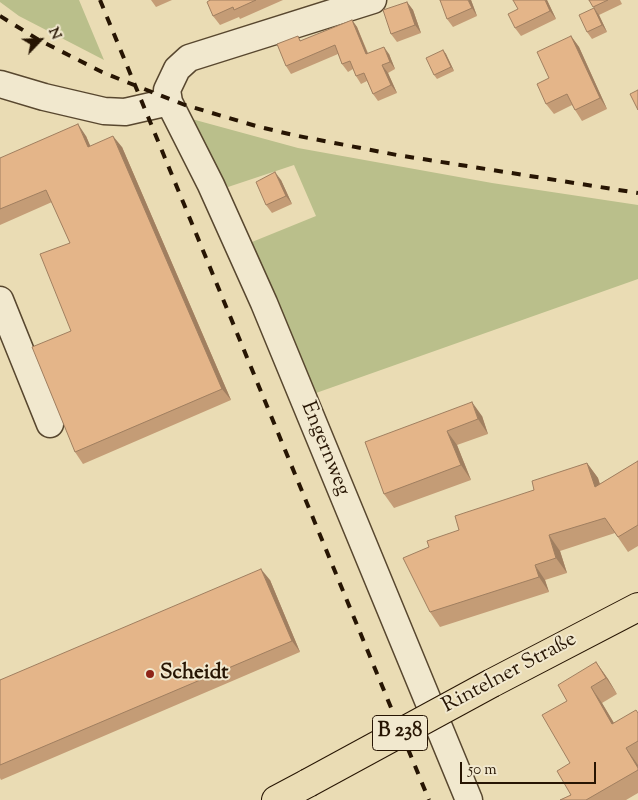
<!DOCTYPE html>
<meta charset="utf-8">
<style>
body{margin:0}
#map{position:relative;width:638px;height:800px;overflow:hidden;background:#eadcb4;font-family:"Sorts Mill Goudy",serif}
canvas{display:block}
.north{position:absolute;left:15px;top:15px;width:50px;height:50px;-webkit-text-stroke:4px #f1e8ce;paint-order:stroke;rotate:66deg;font-size:14px;font-weight:700;line-height:20px;text-align:center;color:#271503}
.north::after{content:'';display:block;margin:auto;width:18px;height:22px;background:#271503;clip-path:polygon(50% 0,100% 100%,50% 72%,0 100%)}
.scale{position:absolute;left:460px;top:762px;width:136px;height:22px;box-sizing:border-box;border:2px solid #271503;border-top:0;padding-left:6px;font-size:15px;line-height:18px;white-space:nowrap;color:#271503;-webkit-text-stroke:4px #f1e8ce;paint-order:stroke}
</style>
<div id="map">
<canvas width="638" height="800"></canvas>
<div class="north">N</div>
<div class="scale">50 m</div>
</div>
<script>
const c = document.querySelector('canvas').getContext('2d');
c.lineJoin = 'round';
function paint(path, color) { c.fillStyle = color; c.fill(path, 'evenodd'); }
const poly = rows => new Path2D(rows.map(r => 'M' + r).join(''));
function strokePath(path, color, width, dash) { c.strokeStyle = color; c.lineWidth = width; c.lineCap = dash ? 'butt' : 'round'; c.setLineDash(dash || []); c.stroke(path); }
function write(font, color, halo, rows, align = 'center') {
  c.font = font + ' "Sorts Mill Goudy",serif'; c.lineWidth = 4; c.setLineDash([]); c.textBaseline = 'middle'; c.strokeStyle = halo; c.fillStyle = color; for (const [text, x, y, turn = 0] of rows) {
    c.save(); c.translate(x, y); c.rotate((+turn || 0) * Math.PI / 180); c.textAlign = isNaN(turn) ? turn : align; if (halo) c.strokeText(text, 0, 0); c.fillText(text, 0, 0); c.restore();
  }
}
paint(poly([
 [0,0,79,0,104,60,19,16,0,2],
 [188,118,298,148,492,183,638,205,638,279,316,393,252,242,316,216,294,165,228,187]
]), '#babf8b');
const minor = poly([
 [373,0,189,58,177,69,167,90,169,102,211,185,264,303,469,800],
 [0,84,44,97,104,111,125,112,169,102],
 [0,300,50,424]
]);
const major = poly([
 [492,683,638,607],
 [276,800,308,783]
]);
strokePath(minor, '#58472f', 29);
strokePath(major, '#271503', 30);
strokePath(minor, '#f1e8ce', 26);
strokePath(major, '#eadcb4', 28);
strokePath(poly([
 [100,0,429,800],
 [0,16,39,40,102,72,129,83,185,105,256,126,293,135,397,155,638,193]
]), '#271503', 4, [9, 9]);
const majorBridge = poly([
 [308,783,492,683]
]);
strokePath(majorBridge, '#271503', 30, []);
strokePath(majorBridge, '#eadcb4', 28);
paint(poly([
 [151,0,172,0,156,7],
 [210,0,283,0,240,19,239,17,220,25,213,16],
 [471,0,477,16,453,27,447,19],
 [547,0,556,19,521,36,515,28],
 [589,0,620,0,622,4,599,15,607,32,592,39,587,32,594,8],
 [407,2,413,10,421,33,397,42,391,34],
 [352,20,357,27,368,53,389,54,395,69,388,73,397,93,378,101,373,94,367,81,361,84,356,76,353,69,348,72,342,64,338,54,291,74,286,66,298,36,301,41],
 [571,36,579,47,607,109,582,121,575,110,572,105,554,114,546,104,549,78],
 [443,50,446,54,454,71,437,79,434,75],
 [86,136,90,146,122,147,231,400,83,464,75,452,71,331,70,243,52,202,0,225,0,158],
 [281,180,292,204,272,213,266,205],
 [482,416,488,434,457,445,471,480,394,508,384,494,365,442],
 [638,461,638,546,628,552,615,533,560,551,567,573,545,580,549,592,440,627,430,612,459,530,534,490,587,463,598,478,600,484],
 [270,580,300,652,1,780,0,778,0,680],
 [596,662,608,679,617,694,602,703,614,723,638,712,638,793,626,800,560,800,571,795,567,701]
]), '#c49c76');
paint(poly([
 [468,0,471,0,477,16,472,8],
 [545,0,547,0,556,19,550,11],
 [407,2,413,10,421,33,415,25],
 [594,8,599,15,607,32,602,25],
 [352,20,357,27,371,62,366,54],
 [571,36,579,47,607,109,600,98],
 [384,47,389,54,395,69,390,62],
 [443,50,446,54,454,71,451,67],
 [382,65,388,73,397,93,391,85],
 [78,124,86,136,96,159,88,147],
 [113,136,122,147,231,400,222,389],
 [275,172,281,180,292,204,286,196],
 [472,402,482,416,488,434,478,419],
 [447,431,457,445,471,480,461,465],
 [587,463,598,478,605,502,595,487],
 [549,535,560,551,567,573,556,558],
 [535,565,545,580,549,592,539,577],
 [261,569,270,580,300,652,292,641],
 [596,662,608,679,617,694,606,678],
 [591,687,602,703,624,740,612,724],
 [626,748,638,765,638,768]
]), '#a07f60');
const building = poly([
 [210,0,256,0,234,10,233,7,213,16,207,2,210,0],
 [440,0,468,0,472,8,447,19,440,0],
 [513,0,545,0,550,11,515,28,508,14,518,9,513,0],
 [589,0,608,0,593,7,589,0],
 [407,2,415,25,391,34,383,10,407,2],
 [594,8,602,25,587,32,579,15,594,8],
 [352,20,366,54,384,47,390,62,382,65,391,85,373,94,364,73,356,76,350,61,342,64,335,45,286,66,277,44,298,36,300,41,352,20],
 [571,36,600,98,575,110,567,94,546,104,537,84,549,78,537,52,571,36],
 [443,50,451,67,434,75,426,58,443,50],
 [638,90,638,110,630,94,638,90],
 [78,124,88,147,113,136,222,389,75,452,32,347,71,331,40,254,70,243,46,190,0,209,0,158,78,124],
 [275,172,286,196,266,205,256,182,275,172],
 [472,402,478,419,447,431,461,465,384,494,365,442,472,402],
 [638,461,638,525,618,537,605,518,549,535,556,558,535,565,539,577,430,612,403,558,429,547,427,541,459,530,455,516,534,490,532,481,587,463,595,487,638,461],
 [261,569,292,641,0,765,0,680,261,569],
 [596,662,606,678,591,687,612,724,636,710,638,713,638,741,626,748,638,768,638,770,586,800,560,800,571,795,557,771,570,763,542,715,567,701,558,685,596,662]
]);
paint(building, '#e4b589');
strokePath(building, '#a07f60', 1);
for (const [x, y, r, color] of [
 [150,674,5,"#8f2418"]
]) { const dot = new Path2D(); dot.arc(x, y, r, 0, 2 * Math.PI); c.fillStyle = color; c.fill(dot); strokePath(dot, '#f1e8ce', 2); }
for (const [x, y, w] of [
 [400,733,55]
]) { const box = new Path2D(); box.roundRect(x - w / 2, y - 17.5, w, 35, 4); c.fillStyle = '#f1e8ce'; c.fill(box); strokePath(box, '#271503', 1); }
write('bold 20px', '#271503', null, [
 ["B 238",400,733]
]);
write('21px', '#271503', '#f1e8ce', [
 ["Engernweg",324,449,68],
 ["Rintelner Straße",510,674,-28]
]);
write('bold 21px', '#271503', '#f1e8ce', [
 ["Scheidt",160,674]
], 'left');
</script>
